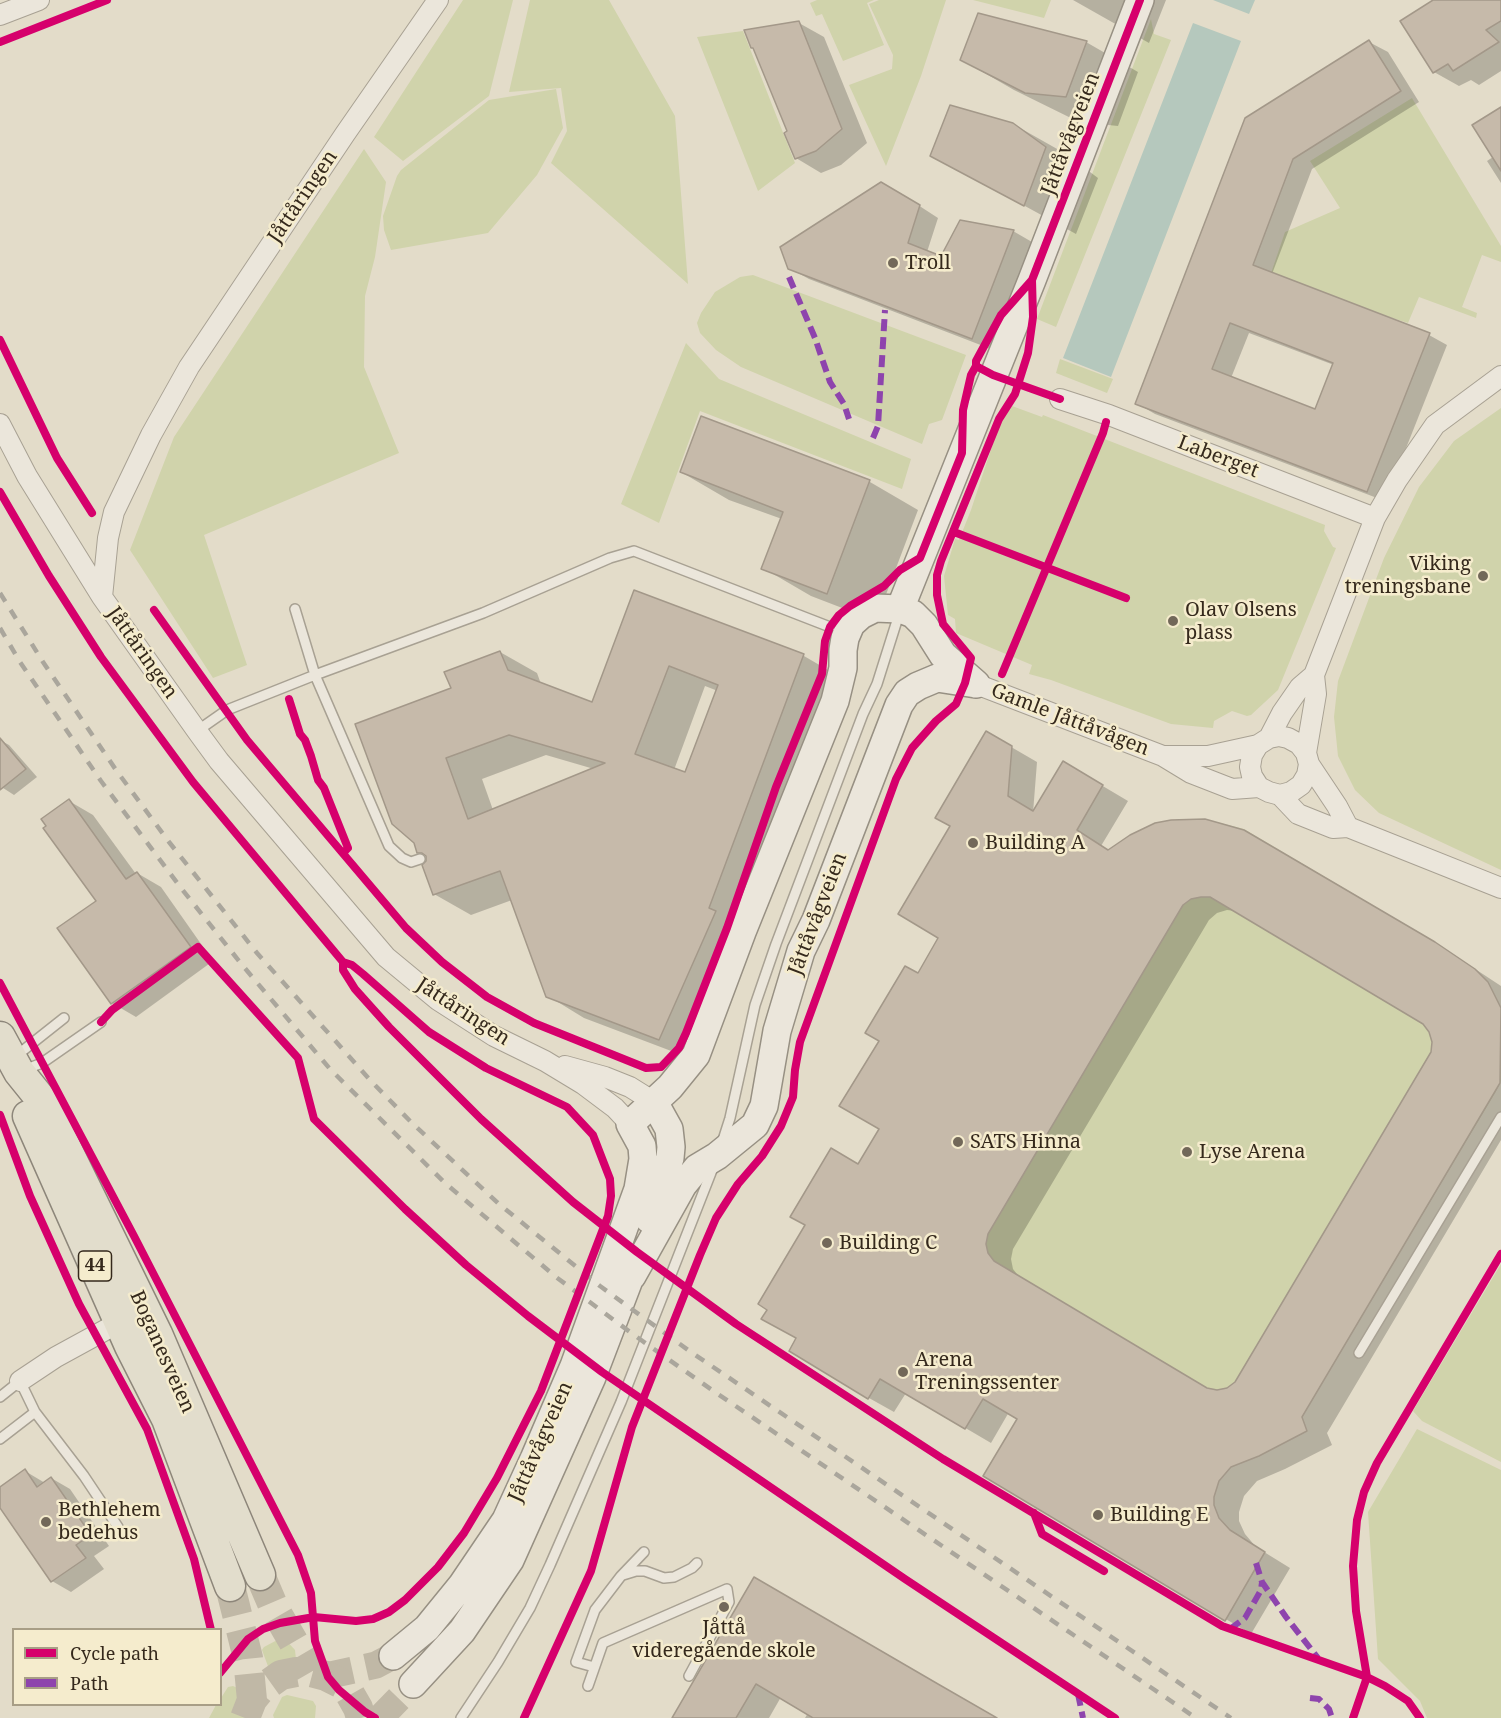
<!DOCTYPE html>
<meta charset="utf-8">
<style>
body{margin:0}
#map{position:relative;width:1501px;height:1718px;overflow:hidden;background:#e3dcc9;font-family:"Noto Serif",serif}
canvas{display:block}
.legend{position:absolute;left:12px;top:1628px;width:210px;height:78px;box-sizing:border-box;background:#f5eccd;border:2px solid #a89e86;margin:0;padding:8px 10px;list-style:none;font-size:18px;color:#35291c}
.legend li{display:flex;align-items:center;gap:12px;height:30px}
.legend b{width:30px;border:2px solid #a89e86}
</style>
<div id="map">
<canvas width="1501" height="1718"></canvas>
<ul class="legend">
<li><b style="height:8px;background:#d6006c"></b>Cycle path</li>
<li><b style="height:8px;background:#8e44ad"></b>Path</li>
</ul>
</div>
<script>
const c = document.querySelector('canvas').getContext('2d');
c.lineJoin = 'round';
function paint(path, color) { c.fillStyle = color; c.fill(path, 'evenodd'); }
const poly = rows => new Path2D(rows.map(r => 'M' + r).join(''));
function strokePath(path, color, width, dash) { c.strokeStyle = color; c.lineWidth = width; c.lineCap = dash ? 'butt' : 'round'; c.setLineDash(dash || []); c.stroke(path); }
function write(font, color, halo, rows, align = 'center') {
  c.font = font + ' "Noto Serif",serif'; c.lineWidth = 5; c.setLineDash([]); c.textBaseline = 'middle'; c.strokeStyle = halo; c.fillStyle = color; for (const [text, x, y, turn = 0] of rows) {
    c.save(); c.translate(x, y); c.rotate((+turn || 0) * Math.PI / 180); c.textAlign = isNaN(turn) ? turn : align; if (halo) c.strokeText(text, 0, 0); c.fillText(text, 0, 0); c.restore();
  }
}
paint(poly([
 [463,0,513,0,489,96,403,161,374,137],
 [530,0,609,0,675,116,688,284,551,163,567,131,561,88,509,92],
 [817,0,874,0,867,3,884,45,843,61,822,14,816,16,810,3],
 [879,0,946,0,921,76,886,166,849,85,892,69,893,55,869,4],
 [973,0,1051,0,1044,18],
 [1151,19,1154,34,1171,40,1056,327,1037,319],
 [743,31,795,163,758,191,697,37],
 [556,89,563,128,537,175,488,233,391,250,384,230,383,216,397,176,401,170,489,100],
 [1412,98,1501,246,1501,262,1482,255,1462,307,1477,313,1476,318,1419,297,1408,323,1269,279,1285,232,1340,208,1310,161],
 [364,149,386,182,375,257,365,296,364,367,399,453,204,535,247,665,213,678,130,550,174,437],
 [753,275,966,355,942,420,929,424,922,444,741,367,716,350,700,333,697,323,701,313,715,292,740,277],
 [686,343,719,379,911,459,902,489,700,411,659,523,621,504],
 [1060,359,1113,379,1107,393,1056,373],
 [1012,406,1042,417,1043,415,1325,525,1324,531,1333,547,1336,548,1278,690,1251,715,1247,716,1232,711,1214,721,1213,728,1171,724,1051,680,1029,674,1032,665,956,633,955,619,948,615,944,576,955,539,959,540,971,510,1005,407,1010,409],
 [1501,408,1501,870,1379,813,1355,790,1338,756,1334,717,1338,681,1384,558,1419,487,1454,441],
 [1184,819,1205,819,1244,829,1435,942,1475,969,1488,982,1501,1008,1501,1081,1495,1093,1287,1441,1259,1456,1241,1462,958,1329,1095,861,1130,835,1155,823],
 [1501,1264,1501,1462,1422,1421,1413,1411],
 [1417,1429,1501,1470,1501,1718,1427,1718,1420,1701,1378,1659,1368,1512],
 [281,1638,284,1638,295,1650,297,1669,295,1672,276,1673,269,1669,262,1650,264,1647],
 [233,1686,246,1692,251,1718,209,1718,216,1705,220,1704,221,1698,228,1687],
 [287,1695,313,1701,316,1706,315,1718,274,1718,273,1715,282,1697]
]), '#d0d3ab');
paint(poly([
 [1213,0,1255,0,1249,14],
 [1193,23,1241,41,1111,377,1063,358]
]), '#b5c8bd');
paint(poly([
 [1073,0,1166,0,1149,43],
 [1436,0,1501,0,1501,71,1479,85,1471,80,1459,86,1434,72],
 [799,23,824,37,867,143,841,165,821,173,796,158,789,132],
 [1086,42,1138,72,1118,126,1079,122,1014,90,962,60],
 [1369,42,1388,52,1419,102,1312,169,1272,274,1429,335,1447,345,1385,501,1155,414,1136,403,1246,119],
 [1249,333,1334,365,1316,411,1231,378],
 [1501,109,1501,183,1487,161,1493,157],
 [1013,124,1066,154,1098,178,1076,234,932,155],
 [901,194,938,218,927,252,942,258,1013,231,1032,242,991,349,809,279,789,268],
 [701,418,870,482,918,510,876,621,811,596,763,568,782,519,729,500,681,472],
 [635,592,804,656,840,677,695,1060,584,1018,548,996,512,900,471,915,434,894,428,857,419,852,453,688,500,652,537,673,541,684,593,704],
 [705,686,718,691,686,774,674,770],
 [546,755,594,769,493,810,482,779],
 [987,733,1037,762,1033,813,1064,763,1128,801,1101,846,1109,851,1194,820,1226,825,1255,837,1281,852,1460,959,1501,986,1501,1140,1327,1433,1332,1445,1285,1469,1257,1481,1244,1496,1239,1512,1239,1521,1245,1534,1256,1547,1290,1568,1251,1634,985,1476,1019,1419,1009,1412,991,1443,906,1393,894,1412,869,1398,798,1338,859,1166,881,1129,918,975,940,938,952,826],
 [1227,910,1236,911,1424,1023,1431,1031,1434,1042,1432,1052,1236,1383,1227,1389,1217,1391,1208,1390,1020,1278,1013,1269,1011,1259,1013,1249,1209,920,1217,913],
 [0,740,9,745,37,777,14,795,0,786],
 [69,801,93,815,136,874,137,873,161,887,213,961,136,1017,112,1003,98,901,48,826],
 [25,1471,45,1483,51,1478,70,1489,109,1546,94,1556,104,1569,71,1592,52,1581,0,1506,0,1488],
 [755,1579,994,1718,805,1718,808,1713,781,1697,769,1718,674,1718]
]), '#0003');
const building = poly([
 [1433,0,1501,0,1501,21,1486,30,1499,42,1453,71,1448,64,1433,73,1400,21,1433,0],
 [978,13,1087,41,1066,97,1025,93,960,60,978,13],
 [799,21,842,129,816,151,795,159,784,133,787,131,753,48,751,48,744,30,799,21],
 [1369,40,1401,91,1293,159,1253,265,1430,333,1367,492,1135,404,1245,118,1369,40],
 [1230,323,1333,363,1315,409,1212,369,1230,323],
 [950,105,1013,123,1046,147,1024,206,930,156,950,105],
 [1501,107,1501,171,1472,125,1501,107],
 [881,182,920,205,908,243,941,256,960,220,1014,230,972,339,788,269,780,247,881,182],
 [701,416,870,480,827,594,761,569,783,512,680,472,701,416],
 [634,590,804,654,709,908,716,911,659,1040,546,997,500,871,433,895,422,865,426,861,426,856,422,853,417,853,414,843,392,824,355,724,451,688,444,672,500,651,508,670,592,702,634,590],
 [669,666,718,685,685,772,635,754,669,666],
 [509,735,605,763,468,819,446,758,509,735],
 [986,731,1012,746,1008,796,1033,811,1063,761,1103,785,1077,830,1108,850,1130,835,1155,823,1171,820,1205,819,1244,830,1435,942,1475,969,1488,982,1501,1008,1500,1083,1302,1417,1307,1431,1259,1456,1231,1467,1219,1481,1214,1497,1214,1505,1219,1518,1230,1530,1265,1552,1225,1621,983,1476,1017,1419,983,1399,965,1429,880,1379,868,1399,789,1351,796,1338,761,1319,767,1310,758,1304,805,1225,790,1217,831,1148,858,1164,879,1129,839,1106,879,1041,865,1033,905,966,918,973,938,938,898,914,950,826,935,818,986,731],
 [1201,897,1210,897,1423,1024,1429,1032,1432,1042,1431,1052,1235,1382,1227,1388,1217,1390,1207,1388,994,1261,988,1253,986,1244,988,1234,1183,905,1191,899,1201,897],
 [0,738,26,769,0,790,0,738],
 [69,799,126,879,137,872,191,947,111,1004,57,928,96,901,43,828,46,826,41,819,69,799],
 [25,1469,37,1487,51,1477,91,1535,76,1545,86,1558,51,1582,0,1508,0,1487,25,1469],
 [754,1577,938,1684,997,1718,813,1718,756,1684,736,1718,672,1718,754,1577]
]);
paint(building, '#c6baaa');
strokePath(building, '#a39889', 1.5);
strokePath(poly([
 [326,1676,376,1665,393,1656],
 [380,1718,413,1684]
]), '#c0b8a6', 27, [27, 14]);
strokePath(poly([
 [260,1575,275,1610,311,1672],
 [230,1586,248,1658,252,1700],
 [245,1718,252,1700,260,1690,281,1675,296,1672,311,1672,326,1676,340,1683,350,1694,358,1708,361,1718]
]), '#c0b8a6', 30, [30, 15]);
const lane = poly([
 [295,609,315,675,389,846,402,858,411,862,420,859],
 [197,731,227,710,315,675,483,613,610,558,634,551,830,627],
 [16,1056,64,1018],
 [24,1070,42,1063,101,1022],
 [722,1143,730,1118,755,1005,776,944,863,714,877,684,900,611],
 [1359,1353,1501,1117],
 [0,1397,20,1381,35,1412,0,1439],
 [35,1412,84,1476,118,1527],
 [623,1575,636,1571,645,1571,664,1578,674,1577,692,1568,697,1563],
 [594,1667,576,1662,595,1610,621,1576,644,1552],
 [588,1686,603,1643,727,1589,729,1602,689,1676],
 [461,1718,498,1662,530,1608,550,1565,621,1402,714,1165]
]);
const street = poly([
 [0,15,39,0],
 [1060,399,1109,415,1375,518],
 [0,424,27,476,102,597,197,731,219,761,386,957,438,1000,494,1036,545,1061,583,1084,615,1108,630,1124],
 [102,597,108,538,114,512,151,435,189,367,345,134,438,0],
 [976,684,1163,756,1191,773,1232,789,1259,787],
 [1269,738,1282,713,1300,687,1314,675],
 [1306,753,1316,694,1314,675,1375,518,1397,480,1435,425,1501,376],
 [1163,756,1208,756,1258,745],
 [1309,764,1337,806,1348,827],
 [1280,795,1291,792,1301,785,1307,775,1309,764,1306,753,1299,744,1288,738,1279,736,1269,738,1258,745,1252,755,1250,767,1252,776,1259,787,1269,792,1280,795,1298,814,1333,828,1348,827,1501,888],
 [565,1066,605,1077,630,1087,654,1102],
 [20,1381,56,1357,120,1322]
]);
const secondary = poly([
 [900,609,1032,280,1140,0],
 [649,1219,670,1158,671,1147,669,1129,654,1102],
 [632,1276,683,1185,697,1168,717,1156,755,1125,764,1106,777,1031,801,951,816,920,899,705,907,693,918,686,937,678,976,684],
 [393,1656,427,1628,462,1585,506,1520,534,1459,574,1366,638,1189,643,1159,642,1146,630,1124,670,1087,696,1055,742,932,835,701,843,668,843,650,845,638,851,624,861,615,875,608,900,609,913,614,924,625,943,655,976,684],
 [413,1684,462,1631,510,1560,592,1377,637,1259]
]);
const primary = poly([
 [0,1037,19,1072,44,1103,157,1334,260,1575],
 [28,1116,130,1346,167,1419,230,1586]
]);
strokePath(lane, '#a8a193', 12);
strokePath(street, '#a8a193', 22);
strokePath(secondary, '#979083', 30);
strokePath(primary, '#8d867a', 33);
strokePath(lane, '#ebe6db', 9);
strokePath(street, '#ebe6db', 20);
strokePath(secondary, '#ebe6db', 27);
strokePath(primary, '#e2ddcc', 30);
strokePath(poly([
 [0,593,43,662,116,770,169,842,257,953,371,1081,412,1123,499,1204,600,1286,688,1350,1231,1718],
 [0,628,20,662,101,781,181,888,243,966,330,1069,445,1183,556,1277,634,1335,712,1390,1196,1718]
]), '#aaa69c', 4.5, [10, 10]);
strokePath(poly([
 [789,277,815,338,830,382,844,404,849,419],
 [873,438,878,426,885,310],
 [1256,1563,1262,1582,1286,1617,1318,1658],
 [1230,1629,1245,1618,1261,1590,1262,1582],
 [1078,1694,1083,1718],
 [1310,1698,1319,1699,1329,1709,1332,1718]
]), '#8e44ad', 6, [12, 6]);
strokePath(poly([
 [0,42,107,0],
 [0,340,57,458,92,513],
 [976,366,993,375,1060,399],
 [0,492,49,576,101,657,193,782,343,962,352,965,363,974,429,1032,486,1068,567,1107,593,1135,610,1179,611,1196,608,1216,541,1391,497,1478,464,1533,438,1567,405,1600,389,1612,373,1619,356,1621,314,1617,280,1623,263,1629,248,1639,220,1673],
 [954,532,1126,598],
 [154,610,247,740,406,928,442,962,487,997,534,1023,646,1068,661,1067,679,1048,686,1033,727,928,776,787,822,674,825,641,830,627,839,615,850,606,884,586,900,570,920,558,962,453,963,410,971,375,976,366,976,361,1001,315,1032,280,1140,0],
 [1002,674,1103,433,1106,422],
 [289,699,300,734,305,740,311,756,318,780,324,788,348,848,343,853],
 [343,962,343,970,355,989,389,1027,481,1119,573,1202,637,1252,736,1324,943,1459,1222,1626,1367,1677,1385,1686,1408,1701,1420,1718],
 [0,983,134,1236,298,1555,311,1593,315,1641,328,1677,339,1690,365,1712,375,1718],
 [101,1022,112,1010,198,947,298,1058,314,1119,405,1209,466,1265,528,1316,602,1372,905,1579,1115,1718],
 [0,1115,30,1196,79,1304,147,1429,194,1559,211,1630],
 [1034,1513,1042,1534,1104,1571],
 [524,1718,591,1571,632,1427,700,1255,716,1218,738,1184,762,1156,781,1126,793,1097,795,1070,800,1042,896,779,912,748,936,721,956,704,965,683,971,658,943,624,937,595,937,575,941,561,999,419,1015,394,1028,353,1033,317,1032,280],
 [1353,1718,1367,1677,1356,1611,1353,1566,1357,1520,1364,1492,1377,1463,1501,1254]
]), '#d6006c', 8);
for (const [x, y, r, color] of [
 [893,263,6,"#726859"],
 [1483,576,6,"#726859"],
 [1173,621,6,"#726859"],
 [973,843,6,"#726859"],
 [958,1142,6,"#726859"],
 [1187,1152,6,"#726859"],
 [827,1243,6,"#726859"],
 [903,1372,6,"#726859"],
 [1098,1515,6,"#726859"],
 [46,1522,6,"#726859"],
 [724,1607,6,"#726859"]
]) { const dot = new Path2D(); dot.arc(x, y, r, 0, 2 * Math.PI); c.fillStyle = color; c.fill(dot); strokePath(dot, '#f5eccd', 2); }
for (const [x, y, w] of [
 [95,1266,33]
]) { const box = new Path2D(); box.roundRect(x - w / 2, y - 15, w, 30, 4.5); c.fillStyle = '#f5eccd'; c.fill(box); strokePath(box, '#35291c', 1.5); }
write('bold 18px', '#35291c', null, [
 ["44",95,1266]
]);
write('20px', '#35291c', '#f5eccd', [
 ["Jåttåvågveien",1071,134,-69],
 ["Jåttåringen",303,197,-56],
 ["Laberget",1218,457,21],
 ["Jåttåringen",142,653,55],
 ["Gamle Jåttåvågen",1070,720,21],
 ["Jåttåvågveien",818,914,-69],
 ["Jåttåringen",463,1012,33],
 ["Boganesveien",162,1352,66],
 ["Jåttåvågveien",541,1442,-66]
]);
write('20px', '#35291c', '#f5eccd', [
 ["Troll",905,263],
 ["Viking",1471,564,"right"],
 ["treningsbane",1471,587,"right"],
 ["Olav Olsens",1185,610],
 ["plass",1185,633],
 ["Building A",985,843],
 ["SATS Hinna",970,1142],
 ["Lyse Arena",1199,1152],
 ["Building C",839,1243],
 ["Arena",915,1360],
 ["Treningssenter",915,1383],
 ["Bethlehem",58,1510],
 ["bedehus",58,1533],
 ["Building E",1110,1515],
 ["Jåttå",724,1628,"center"],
 ["videregående skole",724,1651,"center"]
], 'left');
</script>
